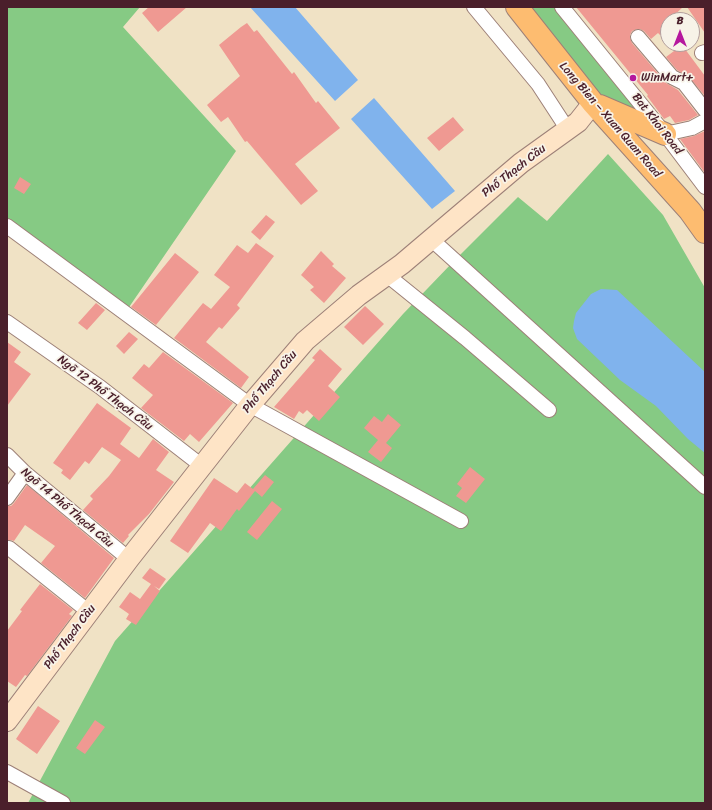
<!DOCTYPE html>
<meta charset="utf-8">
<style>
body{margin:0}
#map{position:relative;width:712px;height:810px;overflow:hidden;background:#f0e2c5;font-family:Sriracha,sans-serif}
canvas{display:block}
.frame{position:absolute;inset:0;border:8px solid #4a1f2b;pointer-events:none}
.north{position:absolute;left:660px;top:12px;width:40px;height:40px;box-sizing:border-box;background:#f7f3e8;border:1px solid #b29e9c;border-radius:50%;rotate:0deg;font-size:11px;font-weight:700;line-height:16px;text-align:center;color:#4a1f2b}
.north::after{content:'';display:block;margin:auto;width:14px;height:18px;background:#b5179e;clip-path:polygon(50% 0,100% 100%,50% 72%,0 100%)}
</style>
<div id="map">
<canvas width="712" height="810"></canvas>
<div class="frame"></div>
<div class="north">B</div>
</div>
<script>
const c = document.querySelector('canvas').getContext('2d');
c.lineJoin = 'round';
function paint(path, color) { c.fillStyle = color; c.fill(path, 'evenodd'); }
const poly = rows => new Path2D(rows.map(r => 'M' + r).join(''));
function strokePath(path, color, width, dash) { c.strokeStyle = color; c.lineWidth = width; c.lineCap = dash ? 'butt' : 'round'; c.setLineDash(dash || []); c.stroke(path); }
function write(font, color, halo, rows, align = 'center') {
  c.font = font + ' Sriracha,sans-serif'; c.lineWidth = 3.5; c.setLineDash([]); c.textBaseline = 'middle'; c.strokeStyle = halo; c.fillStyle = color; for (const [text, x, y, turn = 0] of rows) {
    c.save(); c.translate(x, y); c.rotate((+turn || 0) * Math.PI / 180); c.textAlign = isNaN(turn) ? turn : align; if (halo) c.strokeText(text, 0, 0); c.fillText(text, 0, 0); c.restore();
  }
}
paint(poly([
 [7,7,140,7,123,27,236,151,125,313,7,229],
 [526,7,558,7,654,123,613,103,596,91],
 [608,154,663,215,705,288,705,803,28,803,115,641,403,314,452,263,518,197,547,221]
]), '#86ca84');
paint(poly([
 [250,7,295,7,358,80,335,101],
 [374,98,455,191,432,209,351,119],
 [601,289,617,290,705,372,705,453,688,439,656,406,620,380,577,339,573,328,574,321,576,313,591,294]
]), '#80b3ed');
paint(poly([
 [149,7,187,7,158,32,142,13],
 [576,7,683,7,669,20,668,20,668,28,660,35,658,33,651,39,644,31,640,29,637,29,632,31,630,35,630,38,632,43,666,83,678,90,698,115,689,120,675,123,670,116,664,119,647,96,648,95],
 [687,7,705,7,705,33],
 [247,23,254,32,257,30,292,74,294,72,316,103,318,101,340,128,295,164,318,191,301,205,247,141,245,142,228,117,221,122,207,105,240,76,219,45,241,27],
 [682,45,705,76,705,96,690,78,677,70,666,57],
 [453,117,464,130,439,151,427,138],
 [705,131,705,173,680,139,694,136],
 [20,177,31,184,24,194,14,188],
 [266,215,275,222,260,240,251,232],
 [256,243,274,256,237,305,240,308,222,329,219,327,206,342,249,377,241,388,174,338,203,303,211,309,230,287,214,275,237,245,248,253],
 [321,251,334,264,332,266,346,278,324,303,310,290,314,287,301,275],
 [175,253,199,272,156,325,131,307],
 [96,303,105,310,87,330,78,323],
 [365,306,384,324,363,345,344,327],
 [129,332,138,339,124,354,116,346],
 [7,342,21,352,14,362,31,374,7,406],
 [320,349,342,369,328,386,340,397,319,421,307,410,303,414,299,411,294,419,274,407,315,360,312,358],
 [163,352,233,403,199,442,190,434,184,441,141,408,153,395,132,378,144,364,149,368],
 [97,403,131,428,120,444,139,458,153,439,169,452,156,470,174,482,149,514,128,535,129,536,123,543,83,510,93,499,90,496,109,476,121,460,102,447,89,464,85,461,70,480,61,473,63,470,53,463],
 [388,414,401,425,386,443,392,448,381,462,368,452,378,440,364,428,374,416,382,422],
 [470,467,485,479,466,503,456,496,462,488,457,484],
 [265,475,274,482,262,497,255,491,239,511,237,509,221,531,210,523,188,553,170,541,214,478,237,493,245,483,253,489],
 [27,485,114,558,85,598,41,563,55,546,25,525,14,541,11,540,7,540,7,506,11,506,14,503],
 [272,501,282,509,257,540,247,532],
 [150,568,166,579,159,589,154,586,160,591,136,625,126,619,129,614,119,607,130,592,140,599,151,584,142,578],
 [40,584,73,610,69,614,72,616,27,676,25,675,16,687,7,681,7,631,22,611,20,610],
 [38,706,60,721,37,754,16,739],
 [95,720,105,727,85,754,76,748]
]), '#ef9992');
const street = poly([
 [474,7,538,84,568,130],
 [562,7,665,134,705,187],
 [638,37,672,77,684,83,705,110],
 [702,53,705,52],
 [665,134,692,128,705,121],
 [7,226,250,405,461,521],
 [431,239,705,487],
 [387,275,465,338,549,410],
 [7,322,100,387,202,466],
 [7,455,25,473,129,559],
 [7,498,25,473],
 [9,548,89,612],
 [7,772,63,803]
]);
const secondary = poly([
 [7,721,129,559,250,405,305,341,359,295,402,264,521,163,578,122,593,103]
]);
const primary = poly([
 [517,7,593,103,690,211,705,232],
 [600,106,665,134]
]);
strokePath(street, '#9d8078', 16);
strokePath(secondary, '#9d8078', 22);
strokePath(primary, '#9d8078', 24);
strokePath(street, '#fff', 14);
strokePath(secondary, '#fee4c6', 20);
strokePath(primary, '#fdbc70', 22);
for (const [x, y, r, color] of [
 [633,78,4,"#b5179e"]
]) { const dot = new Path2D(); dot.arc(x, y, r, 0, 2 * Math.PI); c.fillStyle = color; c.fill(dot); strokePath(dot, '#f7f3e8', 1.5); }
write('12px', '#4a1f2b', '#f7f3e8', [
 ["WinMart+",641,78]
], 'left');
write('12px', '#4a1f2b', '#f7f3e8', [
 ["Long Bien – Xuan Quan Road",610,120,49],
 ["Bat Khoi Road",657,124,52],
 ["Phố Thạch Cầu",514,171,-38],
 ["Phố Thạch Cầu",270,382,-50],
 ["Ngõ 12 Phố Thạch Cầu",105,393,37],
 ["Ngõ 14 Phố Thạch Cầu",67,508,40],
 ["Phố Thạch Cầu",70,637,-53]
]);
</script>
